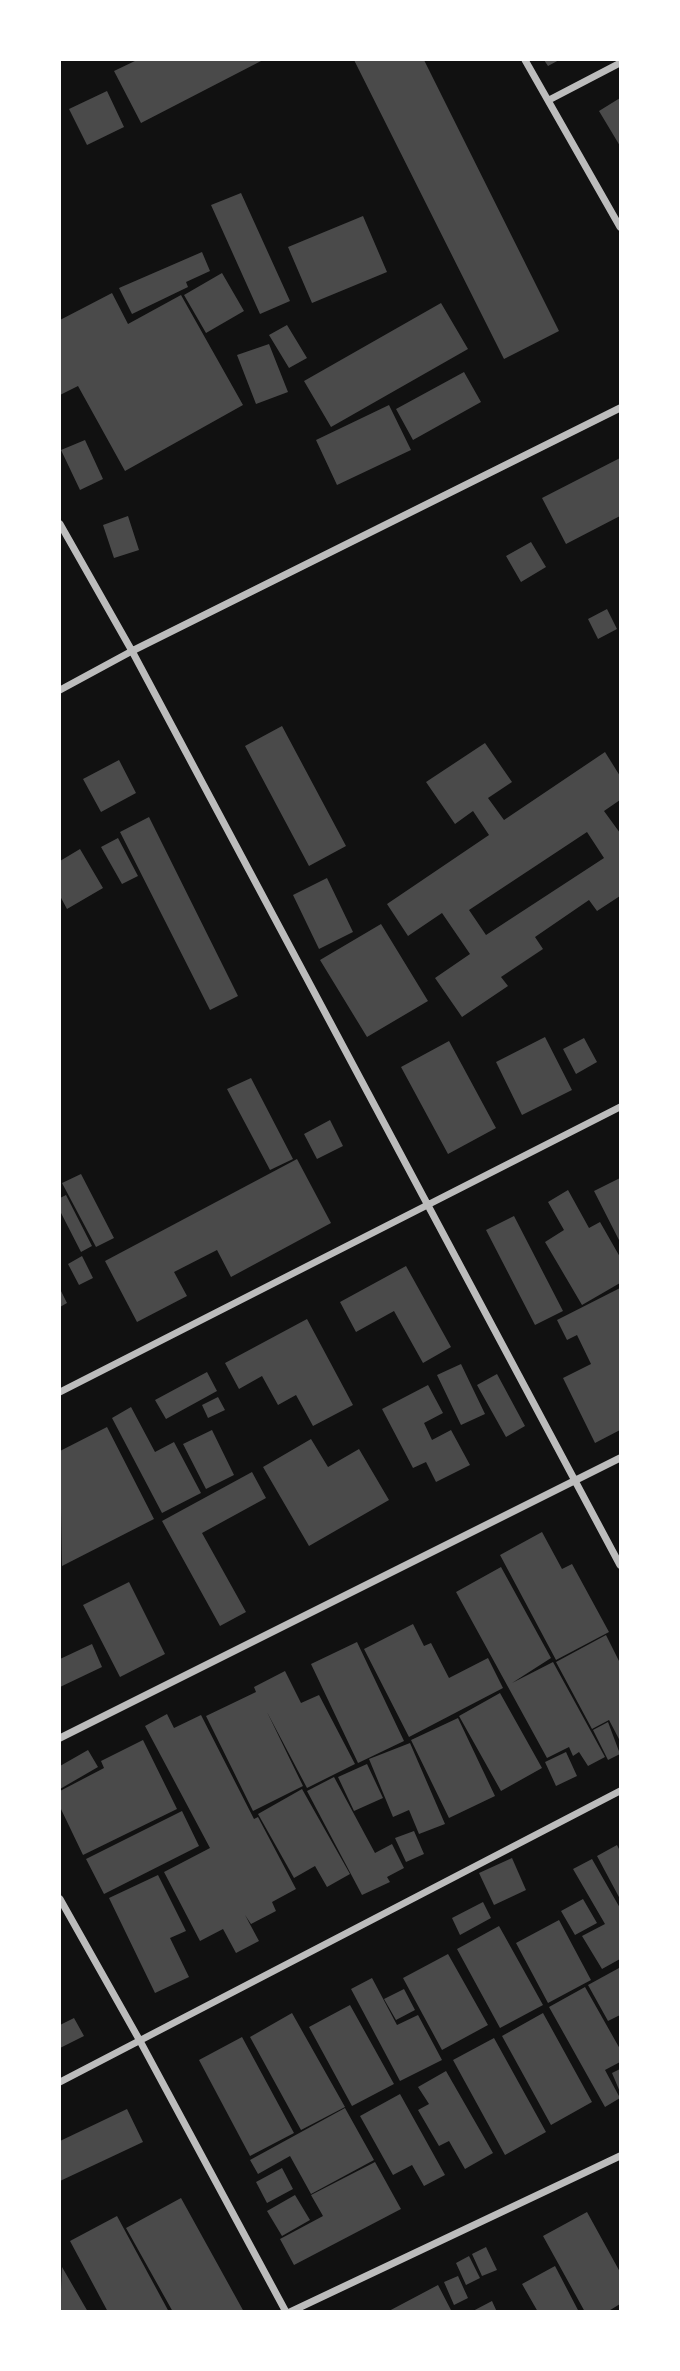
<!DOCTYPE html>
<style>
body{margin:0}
#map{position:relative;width:680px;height:2371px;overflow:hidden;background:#111;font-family:Bitter,serif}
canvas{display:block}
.frame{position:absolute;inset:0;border:61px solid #fff;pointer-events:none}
</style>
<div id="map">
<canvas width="680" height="2371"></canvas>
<div class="frame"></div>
</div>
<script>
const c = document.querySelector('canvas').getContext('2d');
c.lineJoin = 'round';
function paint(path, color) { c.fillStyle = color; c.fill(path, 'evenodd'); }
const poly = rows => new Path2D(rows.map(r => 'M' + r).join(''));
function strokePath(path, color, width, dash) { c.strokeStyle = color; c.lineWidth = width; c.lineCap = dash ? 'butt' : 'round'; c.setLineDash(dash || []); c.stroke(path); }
paint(poly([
 [137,60,263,60,141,123,114,71],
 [354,60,424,60,559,331,504,359],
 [544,60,559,60,548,66],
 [107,91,124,127,87,145,69,109],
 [620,98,620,146,599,111],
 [241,193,290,301,260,314,211,205],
 [363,216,387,272,312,303,288,247],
 [202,252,210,271,186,282,188,287,132,314,119,288],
 [222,273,244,311,206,333,184,295],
 [112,293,128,324,181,295,243,405,125,471,78,386,60,395,60,320],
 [441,303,468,349,331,427,304,381],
 [287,325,307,358,289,368,269,335],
 [269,344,288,392,256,404,237,355],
 [464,372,481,402,413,440,396,409],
 [389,405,411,450,337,485,316,440],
 [85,440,103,479,80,490,61,450],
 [620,458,620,516,566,544,542,498],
 [128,516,139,550,114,558,103,525],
 [531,542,546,567,521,582,506,556],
 [607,609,617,629,598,639,588,619],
 [282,726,346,846,309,866,245,746],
 [485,743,512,782,488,798,504,820,605,752,620,776,620,800,604,811,620,833,620,896,597,911,589,900,535,937,543,949,501,977,508,986,462,1017,435,978,470,954,442,913,408,936,387,904,489,835,473,811,455,824,426,782],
 [587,832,604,858,486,935,469,910],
 [119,760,136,793,101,812,83,779],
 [149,817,238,996,210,1010,120,832],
 [118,838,138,876,122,884,101,847],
 [80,849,103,888,67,909,60,896,60,861],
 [327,878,353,932,319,949,293,895],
 [381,924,428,1001,367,1037,320,960],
 [545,1037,572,1090,522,1115,496,1062],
 [584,1038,597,1062,576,1074,563,1049],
 [449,1041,496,1128,448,1154,401,1067],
 [251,1078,293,1159,270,1170,227,1089],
 [330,1120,343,1146,317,1159,304,1134],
 [297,1159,331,1223,231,1277,217,1250,174,1272,187,1296,137,1322,105,1261],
 [81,1174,114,1238,96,1247,62,1183],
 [620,1178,620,1242,594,1191],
 [568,1190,589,1228,600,1222,620,1257,620,1283,582,1305,545,1242,564,1230,548,1202],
 [66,1195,92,1246,81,1252,60,1211,60,1198],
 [514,1216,563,1311,535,1325,486,1230],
 [82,1256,93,1278,79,1285,68,1264],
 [406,1266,451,1347,423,1363,394,1311,356,1332,340,1302],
 [620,1288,620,1430,595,1443,563,1378,591,1364,577,1335,567,1340,557,1320],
 [60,1289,67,1303,60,1307],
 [307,1319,353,1405,313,1426,296,1395,278,1405,262,1376,239,1389,225,1363],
 [461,1364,485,1414,461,1425,437,1375],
 [207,1372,217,1391,166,1419,155,1400],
 [497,1374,525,1426,506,1437,477,1385],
 [428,1385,443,1413,424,1423,432,1440,451,1430,470,1465,436,1482,426,1462,413,1468,382,1409],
 [218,1397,225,1410,208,1418,202,1405],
 [131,1407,155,1452,174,1442,201,1493,162,1513,112,1418],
 [107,1427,154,1519,62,1566,60,1451],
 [212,1430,234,1475,206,1489,183,1444],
 [311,1439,328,1467,359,1449,389,1500,309,1546,263,1467],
 [252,1472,266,1498,202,1533,246,1612,220,1626,162,1521],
 [542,1532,562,1569,572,1564,609,1632,556,1660,500,1555],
 [501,1567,551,1658,512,1683,553,1662,605,1757,588,1766,579,1752,573,1756,569,1747,547,1758,456,1592],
 [129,1582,165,1654,120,1677,83,1605],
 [413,1624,424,1646,431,1643,449,1678,488,1658,503,1688,409,1737,364,1649],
 [606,1635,620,1663,620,1741,609,1720,592,1729,556,1662],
 [357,1642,404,1741,358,1763,311,1664],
 [92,1644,102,1667,60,1687,60,1659],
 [285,1671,301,1703,319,1695,355,1764,307,1788,267,1712,303,1786,253,1811,206,1716,256,1692,254,1687],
 [500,1693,542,1768,501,1791,459,1716],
 [167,1714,174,1728,201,1715,254,1819,258,1817,296,1889,272,1902,276,1911,251,1924,245,1915,259,1941,236,1953,223,1929,200,1941,164,1872,210,1848,145,1726],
 [458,1718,495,1796,449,1818,411,1740],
 [608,1722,620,1754,608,1760,593,1730],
 [143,1740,177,1809,83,1855,60,1807,60,1791,104,1768,101,1761],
 [410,1743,445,1824,419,1834,409,1810,393,1817,369,1759],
 [88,1750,98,1767,60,1789,60,1766],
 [566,1752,577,1776,556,1786,545,1762],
 [367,1764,383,1798,354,1811,338,1777],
 [334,1777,375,1853,392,1844,404,1868,387,1877,390,1882,362,1895,307,1791],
 [302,1789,350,1874,327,1887,315,1866,294,1878,258,1814],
 [182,1811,199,1846,104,1894,86,1859],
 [414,1831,424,1854,406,1862,395,1838],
 [617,1845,620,1851,620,1899,597,1856],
 [512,1858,526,1890,494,1905,479,1873],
 [592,1859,620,1908,620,1959,602,1969,582,1936,605,1924,573,1869],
 [158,1875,186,1931,170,1938,189,1977,155,1993,109,1898],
 [583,1899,597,1923,575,1935,561,1911],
 [483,1902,491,1918,460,1935,452,1918],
 [559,1920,591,1980,548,2003,516,1943],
 [499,1926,543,2005,500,2028,457,1949],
 [448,1954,488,2025,442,2050,403,1978],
 [619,1968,620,2015,608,2021,588,1985],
 [372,1978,397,2025,418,2015,442,2060,400,2081,351,1989],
 [585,1987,620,2049,620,2062,605,2070,620,2098,605,2107,549,2007],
 [404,1989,415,2010,396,2020,384,1999],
 [350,2005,394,2084,352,2106,309,2027],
 [292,2013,345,2107,301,2130,250,2037],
 [543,2013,592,2102,551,2125,502,2036],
 [74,2018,84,2036,60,2048,60,2025],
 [242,2037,294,2133,250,2156,199,2060],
 [494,2038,546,2132,505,2155,453,2060],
 [620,2069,620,2092,612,2073],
 [446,2071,493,2153,465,2169,449,2141,439,2146,418,2110,429,2104,418,2087],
 [400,2094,445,2175,424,2186,412,2165,393,2175,360,2116],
 [345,2108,374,2160,311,2194,290,2156,258,2174,250,2160],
 [127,2109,143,2142,60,2181,60,2141],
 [375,2162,401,2209,294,2265,280,2239,323,2216,311,2195],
 [282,2168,293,2189,267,2203,256,2182],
 [295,2195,310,2220,282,2236,267,2211],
 [181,2198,244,2312,173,2312,126,2228],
 [587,2212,620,2272,620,2304,607,2312,585,2312,543,2236],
 [117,2216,169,2312,108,2312,70,2241],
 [486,2247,497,2270,482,2276,472,2254],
 [469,2256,480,2278,466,2285,456,2263],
 [555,2266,579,2312,538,2312,522,2284],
 [62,2267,88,2312,60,2312],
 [458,2276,468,2298,454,2305,444,2282],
 [438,2285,452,2312,387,2312],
 [492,2301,497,2312,471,2312]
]), '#4a4a4a');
strokePath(poly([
 [525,60,620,227],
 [549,100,620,63],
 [60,524,132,651,620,1565],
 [60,690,132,651,620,408],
 [60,1392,620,1107],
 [60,1738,620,1458],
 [60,1899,140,2041,286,2312],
 [60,2082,620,1791],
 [290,2312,620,2156]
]), '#bcbcbc', 7);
</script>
